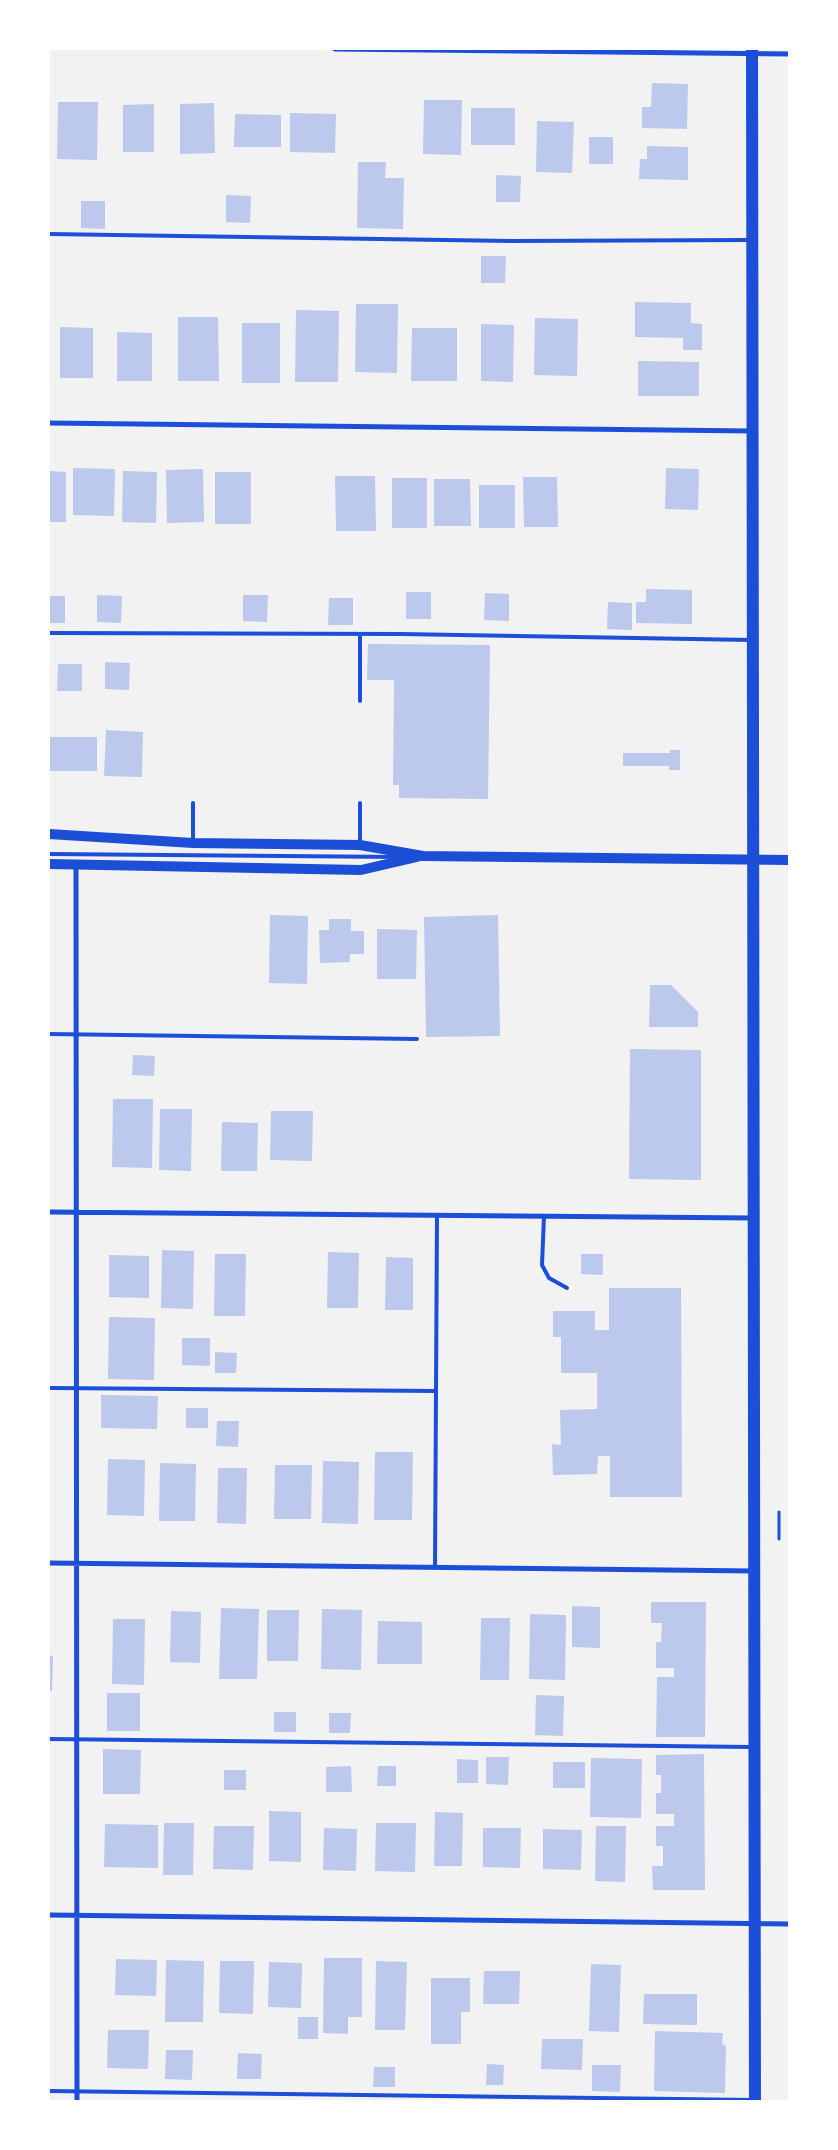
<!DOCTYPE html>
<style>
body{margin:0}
#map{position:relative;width:838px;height:2150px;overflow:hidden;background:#f2f2f2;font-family:"DejaVu Sans",sans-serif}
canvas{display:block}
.frame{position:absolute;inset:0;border:50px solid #fff;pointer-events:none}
</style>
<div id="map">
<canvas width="838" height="2150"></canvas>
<div class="frame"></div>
</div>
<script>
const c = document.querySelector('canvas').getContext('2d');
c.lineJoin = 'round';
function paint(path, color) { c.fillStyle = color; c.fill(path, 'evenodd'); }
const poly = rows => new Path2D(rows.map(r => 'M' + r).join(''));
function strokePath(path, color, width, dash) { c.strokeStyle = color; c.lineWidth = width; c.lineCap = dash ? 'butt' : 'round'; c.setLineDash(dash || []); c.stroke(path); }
paint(poly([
 [652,83,688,84,687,129,642,128,642,107,651,107],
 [424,100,462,100,461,155,423,154],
 [58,102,98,102,97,160,57,159],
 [214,103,215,153,180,154,180,104],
 [154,104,154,152,123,152,123,105],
 [471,108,515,108,515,145,471,145],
 [290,113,336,114,335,153,290,152],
 [235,114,281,115,281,147,234,147],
 [537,121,574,122,572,173,536,172],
 [589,137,613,137,613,164,589,164],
 [647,146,688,147,688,180,639,179,640,159,647,159],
 [358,162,386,162,385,178,404,178,403,229,357,228],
 [496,175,521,176,520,202,496,202],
 [226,195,251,196,250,223,226,222],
 [81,201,105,201,105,229,81,228],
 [481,256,506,256,505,283,481,283],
 [635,302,691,303,691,323,702,324,702,350,683,350,683,338,635,337],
 [356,304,398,304,397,373,355,372],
 [296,310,339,311,338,382,295,382],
 [178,317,218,317,219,381,178,381],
 [535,318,578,319,577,376,534,375],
 [242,323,280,323,280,383,242,383],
 [481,324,514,325,513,382,481,381],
 [60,327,93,328,93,378,60,378],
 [412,328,457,328,457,381,411,381],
 [117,332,152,333,152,381,117,381],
 [638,361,699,362,699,396,638,396],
 [73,468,115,469,114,516,73,515],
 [666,468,699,469,698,510,665,509],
 [203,469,204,522,167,523,166,470],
 [49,471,66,472,66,522,49,522],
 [123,471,157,472,156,523,122,522],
 [215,472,251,472,251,524,215,524],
 [335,476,375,476,376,531,336,531],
 [523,477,557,477,558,527,524,527],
 [392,478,427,478,427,528,392,528],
 [434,479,470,479,471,526,434,526],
 [479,485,515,485,515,528,479,528],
 [646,589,692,590,692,624,636,623,636,602,646,602],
 [406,592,431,592,431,619,406,619],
 [485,593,509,594,509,621,484,620],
 [97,595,122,596,121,623,97,622],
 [243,595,268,595,267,622,243,621],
 [49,596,65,596,65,623,49,623],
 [329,598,353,598,353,625,328,625],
 [608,602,632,603,632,630,607,629],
 [368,644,490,645,488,799,399,798,399,785,393,785,394,680,367,680],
 [105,662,130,663,129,690,105,689],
 [58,664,82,664,82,691,57,691],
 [106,730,143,732,142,777,104,776],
 [49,737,97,737,97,771,49,771],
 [670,750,680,750,680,770,669,770,669,766,623,766,623,753,670,753],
 [270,915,308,916,307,984,269,983],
 [498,915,500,1036,426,1037,424,917],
 [329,919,351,919,351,931,364,931,364,954,350,954,350,962,320,963,319,930,329,930],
 [377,929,417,930,416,979,377,979],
 [650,985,671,985,698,1012,698,1027,649,1027],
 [630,1049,701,1050,701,1180,629,1179],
 [133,1055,155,1056,154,1076,132,1075],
 [113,1099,153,1099,152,1168,112,1167],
 [160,1109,192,1109,191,1171,159,1170],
 [271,1111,313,1111,312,1161,270,1160],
 [222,1122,258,1123,257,1171,221,1171],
 [162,1250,194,1251,193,1309,161,1308],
 [328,1252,359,1253,358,1308,327,1308],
 [215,1254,246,1254,245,1316,214,1316],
 [581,1254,603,1254,603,1275,581,1274],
 [109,1255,149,1256,149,1298,109,1297],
 [386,1257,413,1258,413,1310,385,1310],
 [609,1288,681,1288,682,1497,610,1497,610,1456,598,1456,597,1474,553,1475,552,1444,561,1445,560,1410,597,1409,597,1373,561,1373,561,1337,553,1337,553,1311,595,1311,595,1330,609,1330],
 [109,1317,155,1318,154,1380,108,1379],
 [182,1338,210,1338,210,1366,182,1365],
 [215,1352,237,1353,236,1373,215,1373],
 [101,1395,158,1396,157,1429,101,1428],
 [186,1408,208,1408,208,1428,186,1428],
 [217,1421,239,1421,238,1447,216,1446],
 [375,1452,413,1452,412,1520,374,1520],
 [108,1459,145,1460,144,1516,107,1515],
 [323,1461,359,1462,358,1524,322,1523],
 [160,1463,196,1464,195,1521,159,1521],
 [275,1465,312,1465,311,1519,274,1519],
 [218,1468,247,1468,246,1524,217,1523],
 [651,1602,706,1602,705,1737,656,1737,657,1677,674,1677,674,1668,656,1668,656,1642,661,1642,662,1623,651,1623],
 [572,1606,600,1607,600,1648,572,1647],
 [221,1608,259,1609,257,1679,219,1679],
 [322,1609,362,1610,361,1670,321,1669],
 [267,1610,299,1610,298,1661,267,1661],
 [171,1611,201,1612,200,1663,170,1662],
 [530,1614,566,1615,565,1680,529,1679],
 [481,1618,510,1618,509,1680,480,1680],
 [113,1619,145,1619,144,1685,112,1684],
 [378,1621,422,1622,422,1664,377,1664],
 [49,1655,53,1656,52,1691,49,1691],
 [107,1693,140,1693,140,1731,107,1731],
 [536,1695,564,1696,563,1736,535,1735],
 [274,1712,296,1712,296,1732,274,1732],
 [329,1713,351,1713,350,1733,329,1733],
 [103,1749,141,1750,140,1794,103,1794],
 [704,1754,705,1890,653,1890,652,1866,663,1866,663,1846,656,1846,656,1826,674,1826,674,1814,656,1814,656,1793,661,1793,661,1775,656,1775,656,1755],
 [486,1757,509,1757,508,1785,486,1784],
 [591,1758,642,1759,641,1818,590,1817],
 [457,1759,478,1760,478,1783,457,1783],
 [553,1762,585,1762,585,1788,553,1788],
 [351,1766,352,1792,326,1792,326,1767],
 [378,1766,396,1766,396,1786,377,1786],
 [224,1770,246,1770,246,1790,224,1790],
 [269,1811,301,1812,301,1862,269,1861],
 [435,1812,463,1813,462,1866,434,1866],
 [164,1823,194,1823,193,1875,163,1875],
 [376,1823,416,1823,415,1872,375,1871],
 [105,1824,158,1825,158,1868,104,1867],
 [214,1826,254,1826,253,1870,213,1869],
 [596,1826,626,1826,625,1882,595,1881],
 [324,1828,357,1829,356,1871,323,1870],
 [483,1828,521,1828,520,1868,483,1867],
 [543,1829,582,1830,581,1870,543,1869],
 [324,1958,362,1958,362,2017,348,2017,348,2034,323,2033],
 [116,1959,157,1960,156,1996,115,1995],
 [166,1960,204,1961,203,2022,165,2022],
 [220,1961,254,1961,253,2014,219,2013],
 [376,1961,407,1962,405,2030,375,2030],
 [269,1962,302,1963,301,2008,268,2007],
 [591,1964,621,1965,619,2032,589,2031],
 [484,1971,520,1971,519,2004,483,2004],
 [431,1978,470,1978,470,2012,461,2012,461,2044,431,2044],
 [644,1994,697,1994,697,2025,643,2024],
 [298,2017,318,2017,318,2039,298,2039],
 [108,2030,149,2030,148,2069,107,2068],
 [655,2031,723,2033,722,2044,726,2046,725,2093,654,2091],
 [542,2039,583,2039,582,2070,541,2069],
 [166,2050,193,2050,192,2080,165,2079],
 [238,2053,262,2054,261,2079,237,2079],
 [487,2064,504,2065,503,2085,486,2085],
 [592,2065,621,2065,620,2092,592,2091],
 [374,2067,395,2067,395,2087,373,2087]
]), '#bdc9ec');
strokePath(poly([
 [779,1512,779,1539]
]), '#1d4ed8', 3);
strokePath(poly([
 [49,234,511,241,749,240],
 [49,633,401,634,751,640],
 [360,634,360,701],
 [193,803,193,841],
 [360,803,360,845],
 [49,854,399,857],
 [49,1034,417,1039],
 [544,1216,542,1265,549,1278,567,1288],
 [49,1388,436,1391],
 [435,1567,437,1215],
 [49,1739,751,1747],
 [49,2091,754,2100]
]), '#1d4ed8', 4);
strokePath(poly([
 [335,49,789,54],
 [49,423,752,431],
 [76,864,77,2101],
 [49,1212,753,1218],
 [49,1563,754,1571],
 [49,1915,789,1924]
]), '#1d4ed8', 5);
strokePath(poly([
 [49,834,193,843,360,845,423,856,789,860],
 [49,864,361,870,417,857]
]), '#1d4ed8', 10);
strokePath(poly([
 [752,49,755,2101]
]), '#1d4ed8', 12);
</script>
